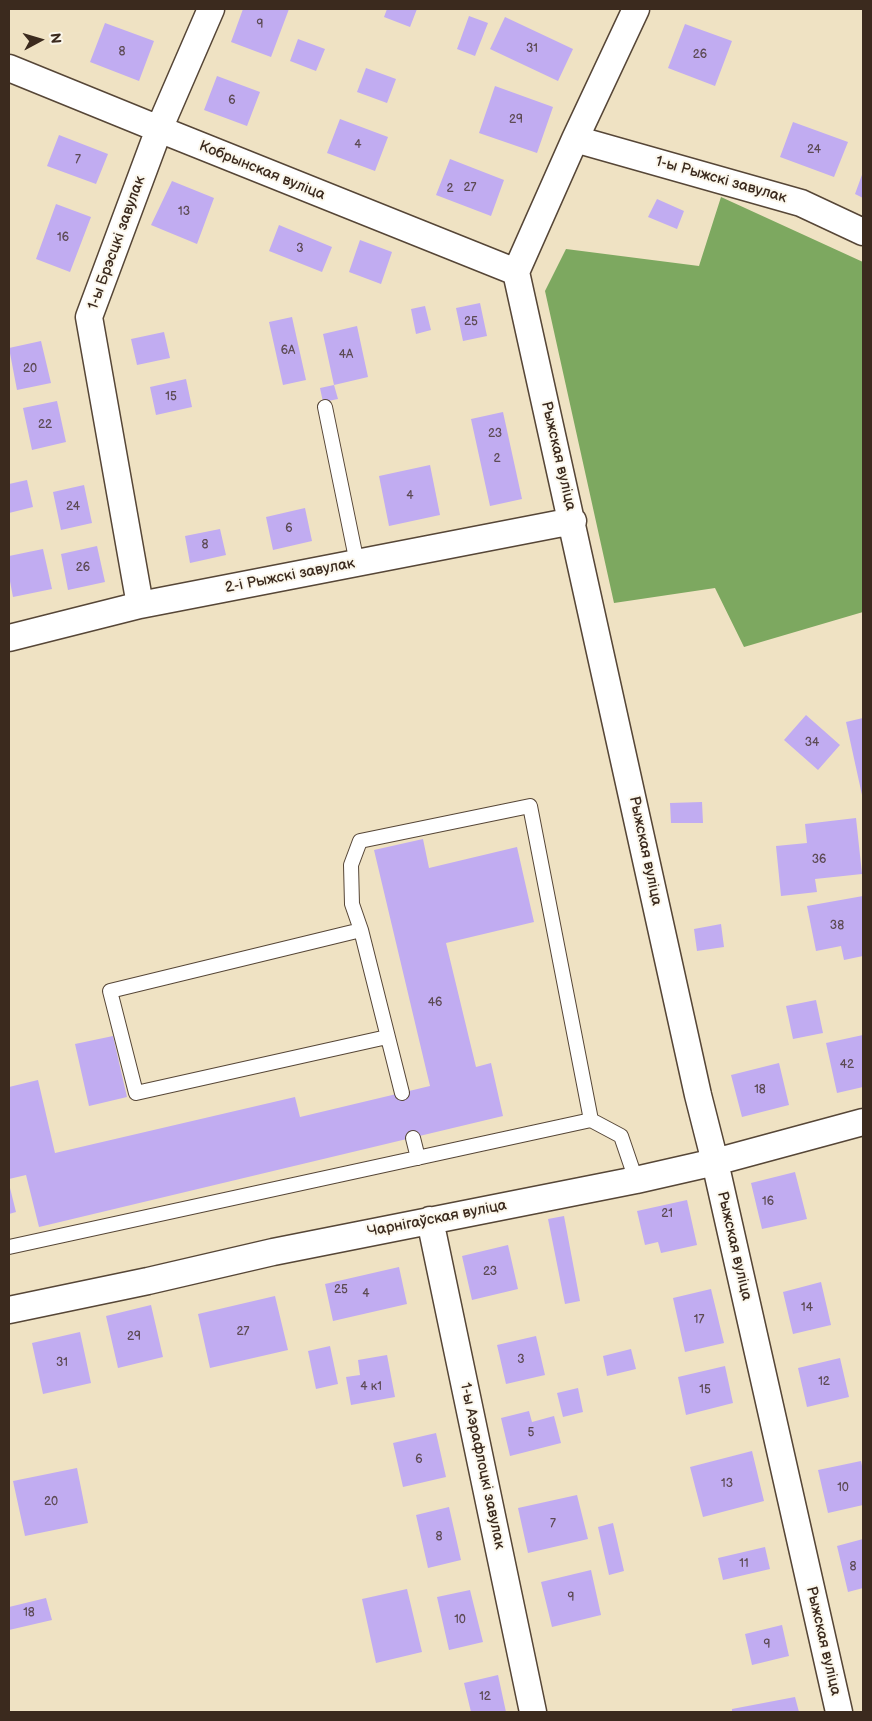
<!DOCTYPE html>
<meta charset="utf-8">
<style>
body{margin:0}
#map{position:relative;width:872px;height:1721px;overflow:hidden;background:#efe2c3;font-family:"Balsamiq Sans",sans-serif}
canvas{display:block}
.frame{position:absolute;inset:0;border:10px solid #3b2a1e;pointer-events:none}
.north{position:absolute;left:15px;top:15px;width:50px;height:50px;-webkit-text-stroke:4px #fbf7ec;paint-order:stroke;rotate:84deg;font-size:14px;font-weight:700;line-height:20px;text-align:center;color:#3b2a1e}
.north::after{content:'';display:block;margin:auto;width:18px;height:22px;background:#3b2a1e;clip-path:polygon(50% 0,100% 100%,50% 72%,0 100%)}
</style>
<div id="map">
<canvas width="872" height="1721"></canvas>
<div class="frame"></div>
<div class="north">N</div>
</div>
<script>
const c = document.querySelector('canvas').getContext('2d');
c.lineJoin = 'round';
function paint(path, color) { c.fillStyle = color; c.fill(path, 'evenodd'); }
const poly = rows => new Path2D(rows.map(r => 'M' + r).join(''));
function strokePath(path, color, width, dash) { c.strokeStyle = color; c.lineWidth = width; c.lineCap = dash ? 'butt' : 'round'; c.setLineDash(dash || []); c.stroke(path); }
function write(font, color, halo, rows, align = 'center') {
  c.font = font + ' "Balsamiq Sans",sans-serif'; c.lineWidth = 4; c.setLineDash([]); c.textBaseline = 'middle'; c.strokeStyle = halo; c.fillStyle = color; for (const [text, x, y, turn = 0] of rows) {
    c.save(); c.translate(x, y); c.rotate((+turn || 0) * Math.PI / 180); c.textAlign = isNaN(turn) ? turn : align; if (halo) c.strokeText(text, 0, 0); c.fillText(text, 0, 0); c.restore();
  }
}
paint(poly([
 [721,197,863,262,863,612,744,647,715,588,614,603,545,291,566,249,699,266]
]), '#7da860');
paint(poly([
 [243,9,289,9,271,57,231,42],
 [387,9,417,9,410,27,384,17],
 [469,16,488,23,475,56,457,49],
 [505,17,573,49,558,81,490,49],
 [105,23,154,41,139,81,90,62],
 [685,24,732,41,715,86,668,68],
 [298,39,325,49,316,71,290,61],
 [366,68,396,79,387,103,357,92],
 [217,76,260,92,247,126,204,110],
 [495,86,553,107,537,153,479,133],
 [340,119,388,137,375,171,327,153],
 [793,122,848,142,834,177,780,157],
 [59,135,108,154,96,184,47,166],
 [450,159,504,180,491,216,436,195],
 [863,172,863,198,855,194],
 [172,181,214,198,197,244,151,225],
 [657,199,684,211,677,229,648,217],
 [56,204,91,217,70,272,36,259],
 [279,225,332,247,322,272,269,251],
 [360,240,392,252,381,284,349,272],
 [480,303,487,336,463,341,456,308],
 [425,306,431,330,416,334,411,309],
 [292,317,306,380,283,385,269,322],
 [357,326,368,377,334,385,323,334],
 [164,332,170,358,137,365,131,339],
 [41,341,51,383,17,390,9,348],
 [186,379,192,407,156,415,150,387],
 [334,385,338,399,323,402,320,388],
 [57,401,66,442,32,450,23,408],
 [503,412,522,499,490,506,471,419],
 [430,465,440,515,389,526,379,476],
 [27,480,33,507,9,513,9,484],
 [84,485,92,523,61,530,53,492],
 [305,508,312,541,273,550,266,517],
 [220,529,226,555,190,563,185,536],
 [97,546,105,582,68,590,61,554],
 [43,549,52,589,13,597,9,576,9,556],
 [806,715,840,745,818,770,784,740],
 [863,718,863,795,862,795,846,722],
 [702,802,703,823,671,823,670,803],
 [856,818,862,874,815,879,817,892,781,896,776,846,807,843,805,824],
 [423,839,429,868,517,847,534,922,446,943,476,1067,491,1063,503,1116,39,1227,26,1175,9,1179,9,1087,38,1080,55,1153,295,1097,300,1117,430,1086,374,850],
 [863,896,863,956,844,960,841,946,816,951,807,906],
 [721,924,724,947,697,951,694,929],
 [816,1000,823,1033,793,1039,786,1006],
 [863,1035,863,1087,837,1093,826,1043],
 [113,1036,127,1097,89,1106,75,1044],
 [779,1063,789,1105,742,1117,731,1075],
 [795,1172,807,1219,762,1229,751,1183],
 [9,1184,16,1212,9,1214],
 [687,1200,697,1245,661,1253,658,1242,645,1245,637,1211],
 [564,1216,580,1301,565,1304,548,1219],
 [508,1245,518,1289,472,1300,462,1256],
 [399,1267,407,1304,333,1321,325,1284],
 [821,1282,831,1325,793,1334,783,1292],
 [711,1289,724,1343,685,1352,673,1298],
 [275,1296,288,1350,210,1368,198,1314],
 [151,1305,163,1357,118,1368,106,1316],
 [80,1332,91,1383,43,1394,32,1343],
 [536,1336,545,1375,506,1384,497,1345],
 [330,1346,338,1384,316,1389,308,1351],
 [631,1349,636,1369,607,1376,603,1356],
 [387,1355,395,1397,351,1405,346,1377,360,1375,358,1360],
 [840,1358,849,1397,807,1407,798,1368],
 [725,1366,733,1403,686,1415,678,1377],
 [578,1388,583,1412,563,1417,557,1393],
 [529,1411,532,1422,554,1416,561,1443,510,1456,501,1418],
 [436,1433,446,1477,403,1487,393,1443],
 [752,1451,764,1501,703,1517,690,1467],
 [861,1461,863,1471,863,1505,828,1513,818,1470],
 [77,1468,88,1523,25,1536,13,1481],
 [577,1495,588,1539,528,1553,518,1508],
 [449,1507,461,1560,428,1568,416,1515],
 [613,1523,624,1571,609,1575,598,1527],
 [863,1539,863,1588,848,1592,837,1546],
 [765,1547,770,1569,723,1580,718,1558],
 [591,1570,601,1615,552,1627,541,1582],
 [407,1589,422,1652,376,1663,362,1599],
 [470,1590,483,1642,449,1650,437,1597],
 [46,1598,52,1620,9,1630,9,1607],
 [782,1625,789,1656,752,1665,745,1634],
 [498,1675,506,1712,471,1712,464,1683],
 [795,1697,799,1712,732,1712,732,1709]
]), '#c1acf1');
const lane = poly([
 [325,407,357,563],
 [361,930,402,1093],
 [387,1037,136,1093,110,991,361,930,352,904,351,865,360,841,530,806,591,1120,621,1136,636,1180],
 [413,1138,418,1158],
 [9,1247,591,1120]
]);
const street = poly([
 [636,9,575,139,516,272,698,1095,715,1162,839,1712],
 [9,68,159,129,516,272],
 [575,139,801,203,863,232],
 [140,605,89,317,159,129,211,9],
 [9,638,140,605,573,521],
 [430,1220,533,1712],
 [9,1310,148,1281,273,1252,636,1180,715,1162,863,1122]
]);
strokePath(lane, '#564637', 16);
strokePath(street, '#564637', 29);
strokePath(lane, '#fff', 14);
strokePath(street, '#fff', 26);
write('12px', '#5c4a53', null, [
 ["9",260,25],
 ["31",532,49],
 ["8",122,52],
 ["26",700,55],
 ["6",232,101],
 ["29",516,120],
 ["4",358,145],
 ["24",814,150],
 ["7",78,160],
 ["27",470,188],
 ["2",450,189],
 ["13",184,212],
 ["16",63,238],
 ["3",300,249],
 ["25",471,322],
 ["6А",288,351],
 ["4А",346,355],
 ["20",30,369],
 ["15",171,397],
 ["22",45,425],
 ["23",495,434],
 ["2",497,459],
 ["4",410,496],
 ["24",73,507],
 ["6",289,529],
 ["8",205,545],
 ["26",83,568],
 ["34",812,743],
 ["36",819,860],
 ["38",837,926],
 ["46",435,1003],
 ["42",847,1065],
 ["18",760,1090],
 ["16",768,1202],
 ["21",667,1214],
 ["23",490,1272],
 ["25",341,1290],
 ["4",366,1294],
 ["14",807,1308],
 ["17",699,1320],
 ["27",243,1332],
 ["29",134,1337],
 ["3",521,1360],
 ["31",62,1363],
 ["12",824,1382],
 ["4 к1",371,1387],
 ["15",705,1390],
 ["5",531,1433],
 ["6",419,1460],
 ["13",727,1484],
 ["10",843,1488],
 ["20",51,1502],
 ["7",553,1524],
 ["8",439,1537],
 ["11",744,1564],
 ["8",853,1567],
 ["9",571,1598],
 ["18",29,1613],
 ["10",460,1620],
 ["9",767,1645],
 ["12",485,1697]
]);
write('15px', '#3b2a1e', '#fbf7ec', [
 ["Кобрынская вуліца",262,171,22],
 ["1-ы Рыжскі завулак",721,180,16],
 ["1-ы Брэсцкі завулак",117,243,-70],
 ["Рыжская вуліца",558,456,77],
 ["2-і Рыжскі завулак",290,576,-11],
 ["Рыжская вуліца",645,851,78],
 ["Чарнігаўская вуліца",437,1219,-11],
 ["Рыжская вуліца",734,1246,77],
 ["1-ы Аэрафлоцкі завулак",482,1466,78],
 ["Рыжская вуліца",823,1641,77]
]);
</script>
